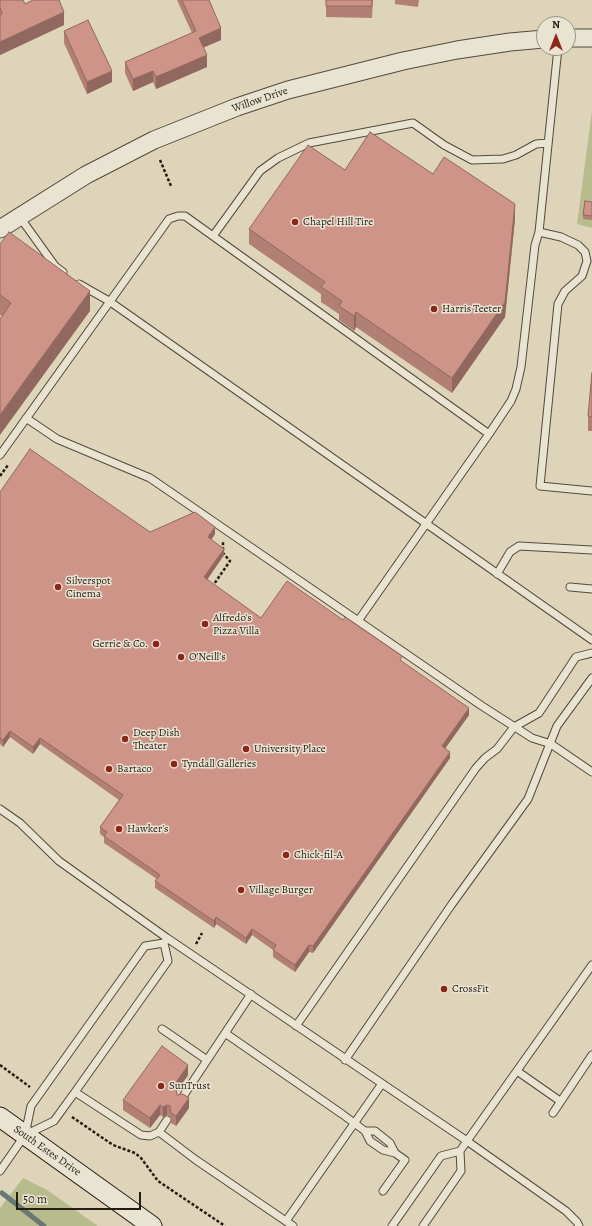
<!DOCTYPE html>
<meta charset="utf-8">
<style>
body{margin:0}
#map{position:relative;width:592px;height:1226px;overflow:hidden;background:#ddd4b9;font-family:Alegreya,serif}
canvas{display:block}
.north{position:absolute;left:536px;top:16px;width:40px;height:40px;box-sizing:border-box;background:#e9e3d2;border:1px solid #9b9386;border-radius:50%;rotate:0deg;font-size:11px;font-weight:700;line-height:16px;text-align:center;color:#251c13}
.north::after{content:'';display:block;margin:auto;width:14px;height:18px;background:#8f2418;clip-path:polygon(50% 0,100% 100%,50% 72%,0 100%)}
.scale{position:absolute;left:16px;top:1192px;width:125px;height:18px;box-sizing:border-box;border:2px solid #251c13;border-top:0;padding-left:5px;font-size:12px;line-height:14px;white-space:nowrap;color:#251c13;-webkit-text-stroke:3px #e9e3d2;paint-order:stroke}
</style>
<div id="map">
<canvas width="592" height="1226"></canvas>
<div class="north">N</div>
<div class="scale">50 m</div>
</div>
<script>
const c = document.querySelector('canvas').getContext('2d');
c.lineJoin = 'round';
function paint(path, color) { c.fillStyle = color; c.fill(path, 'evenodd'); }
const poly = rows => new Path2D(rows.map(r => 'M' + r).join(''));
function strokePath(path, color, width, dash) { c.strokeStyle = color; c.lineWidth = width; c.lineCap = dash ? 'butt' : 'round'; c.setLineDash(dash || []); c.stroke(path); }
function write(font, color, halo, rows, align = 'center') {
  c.font = font + ' Alegreya,serif'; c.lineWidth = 3; c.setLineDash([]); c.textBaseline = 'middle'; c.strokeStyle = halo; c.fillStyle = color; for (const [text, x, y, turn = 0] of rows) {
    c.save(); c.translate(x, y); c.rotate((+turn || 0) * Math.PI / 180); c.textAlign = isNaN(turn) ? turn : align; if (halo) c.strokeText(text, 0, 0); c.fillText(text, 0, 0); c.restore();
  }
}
paint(poly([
 [592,111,592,228,577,224],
 [23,1178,47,1190,98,1226,0,1226,0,1208]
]), '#b8bb8b');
strokePath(poly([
 [2,1193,44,1226]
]), '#687975', 5);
const service = poly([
 [19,216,55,266,63,272],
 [539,232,561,237,578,245,585,252,587,261,582,276,565,291,558,304,540,486,592,491],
 [213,236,260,171,278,158,309,143,413,123,444,145,472,160,503,159,516,155,536,144,548,143],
 [79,284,109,301,592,640],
 [26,418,57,439,150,478,482,706,532,738,551,744,592,772],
 [0,455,169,219,178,216,185,216,489,434],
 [497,574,510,552,519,546,592,550],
 [570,587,592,589],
 [358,621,489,434,511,401,516,389,521,367,535,245,539,232,558,48],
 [0,809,20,823,59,861,167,938,164,943,168,961,75,1092,54,1121,27,1134],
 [167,938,467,1141,592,965],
 [296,1026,476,768,485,758,497,749,514,727,539,713,576,657,592,653],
 [162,1029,207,1060],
 [225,1033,342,1114,365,1131,370,1141,383,1150,395,1153,405,1160,383,1191],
 [345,1060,452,904,528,799,557,726,592,678],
 [517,1071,560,1101],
 [75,1092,141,1135,150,1136,159,1132,196,1160,293,1226],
 [180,1101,251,994],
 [553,1113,592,1055],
 [365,1131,375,1131,390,1143,395,1153],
 [159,1132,167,1120],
 [0,1171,25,1135,31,1106,145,946,164,943],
 [286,1221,381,1085],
 [392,1226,441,1156,460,1151,467,1141,566,1211,577,1222,579,1226],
 [423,1226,461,1171,460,1151]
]);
const tertiary = poly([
 [568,38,592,38],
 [0,229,86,175,154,140,237,107,288,90,403,61,457,50,510,42,544,39]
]);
const secondary = poly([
 [0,1117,152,1226]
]);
strokePath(service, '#534a3c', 9);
strokePath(tertiary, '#534a3c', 19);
strokePath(secondary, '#251c13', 21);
strokePath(poly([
 [160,160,171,186],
 [0,476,8,465],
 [212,587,230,561,223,553,223,542],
 [196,944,202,933],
 [0,1065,30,1087],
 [72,1117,113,1145,135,1153,141,1158,158,1181,225,1226]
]), '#251c13', 2.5, [3, 2]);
strokePath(service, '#e9e3d2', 7);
strokePath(tertiary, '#e9e3d2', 17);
strokePath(secondary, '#e9e3d2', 19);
paint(poly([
 [0,0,25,4,64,25,0,55],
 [177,0,209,0,221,40,203,48,207,67,156,89,153,82,133,91,125,73,125,62,192,33],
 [326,0,373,0,372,18,326,17],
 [395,0,419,0,418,7,395,4],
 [64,31,112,82,87,94,64,43],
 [345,170,433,174,515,219,505,317,452,393,356,327,354,331,339,320,339,314,321,302,321,294,249,244,249,229],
 [592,202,592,220,583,219,583,215],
 [0,244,90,311,2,316,0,315],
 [592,373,592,431,588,431,588,416],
 [0,492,150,532,215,534,211,540,224,555,207,580,261,618,402,662,469,715,445,748,450,758,313,953,309,952,295,972,273,957,273,950,252,935,246,944,216,924,214,928,155,888,155,881,157,879,104,843,104,837,100,834,100,827,119,800,40,744,33,754,10,737,3,747,0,744],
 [188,1075,176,1092,177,1095,189,1108,176,1126,171,1123,170,1116,167,1115,163,1117,160,1115,150,1128,123,1110,123,1100]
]), '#b27f75');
paint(poly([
 [64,12,64,25,0,55,0,42],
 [221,28,221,40,199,49,199,38],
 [207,55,207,67,156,89,156,77],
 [112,71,112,82,87,94,87,82],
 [153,71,153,82,133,91,133,79],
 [515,204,515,219,505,317,452,393,452,378],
 [90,291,90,311,0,435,0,415],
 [356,312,356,327,354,331,354,316],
 [215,527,215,534,208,544,208,537],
 [224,549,224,555,204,584,204,577],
 [469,708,469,715,442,753,442,746],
 [10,731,10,737,3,747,3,740],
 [40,738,40,744,33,754,33,747],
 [450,752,450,758,313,953,313,946],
 [216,917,216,924,214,928,214,921],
 [252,929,252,935,246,944,246,938],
 [309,945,309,952,295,972,295,965],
 [188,1065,188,1075,173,1097,173,1087],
 [189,1098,189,1108,176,1126,176,1116],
 [160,1105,160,1115,150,1128,150,1118],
 [167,1105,167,1115,163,1117,163,1107]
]), '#91685f');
const building = poly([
 [0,0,23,0,25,4,33,0,59,0,64,12,0,42,0,15,2,14,0,7,0,0],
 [182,0,209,0,221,28,199,38,207,55,156,77,153,71,133,79,125,62,196,31,182,0],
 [326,0,372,0,372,6,326,6,326,0],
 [88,20,112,71,87,82,64,31,88,20],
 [370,132,433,174,444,157,515,204,505,302,452,378,356,312,354,316,339,306,342,301,321,287,325,282,249,229,308,145,345,170,370,132],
 [585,201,592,202,592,216,583,215,585,201],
 [9,232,90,291,0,415,0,319,11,303,0,295,0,244,9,232],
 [592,373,592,417,588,416,592,373],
 [30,449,150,532,195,512,215,527,208,537,224,549,204,577,261,618,287,581,343,620,345,617,402,656,400,660,469,708,442,746,450,752,313,946,309,945,295,965,273,950,276,945,252,929,246,938,216,917,214,921,155,881,160,875,104,836,107,832,100,827,123,795,40,738,33,747,10,731,3,740,0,738,0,492,30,449],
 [162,1046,188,1065,173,1087,176,1089,177,1095,183,1094,189,1098,176,1116,171,1113,170,1106,167,1105,163,1107,160,1105,150,1118,123,1100,162,1046]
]);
paint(building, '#cf9488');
strokePath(building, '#91685f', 1);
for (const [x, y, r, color] of [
 [295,222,4,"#8f2418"],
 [434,309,4,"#8f2418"],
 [58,587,4,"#8f2418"],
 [205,624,4,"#8f2418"],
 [156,644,4,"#8f2418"],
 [181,657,4,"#8f2418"],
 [125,739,4,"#8f2418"],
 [246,749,4,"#8f2418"],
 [174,764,4,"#8f2418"],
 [109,769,4,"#8f2418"],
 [119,829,4,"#8f2418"],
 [286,855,4,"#8f2418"],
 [241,890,4,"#8f2418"],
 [444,989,4,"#8f2418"],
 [161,1086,4,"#8f2418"]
]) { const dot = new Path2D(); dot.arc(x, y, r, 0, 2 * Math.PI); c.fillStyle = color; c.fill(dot); strokePath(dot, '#e9e3d2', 1.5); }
write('11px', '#251c13', '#e9e3d2', [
 ["Willow Drive",260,100,-19],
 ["South Estes Drive",47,1151,35]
]);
write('11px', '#251c13', '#e9e3d2', [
 ["Chapel Hill Tire",303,222],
 ["Harris Teeter",442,309],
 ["Silverspot",66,581],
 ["Cinema",66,594],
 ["Alfredo's",213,618],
 ["Pizza Villa",213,631],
 ["Gerrie & Co.",148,644,"right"],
 ["O’Neill’s",189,657],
 ["Deep Dish",133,733],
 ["Theater",133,746],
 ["University Place",254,749],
 ["Tyndall Galleries",182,764],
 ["Bartaco",117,769],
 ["Hawker's",127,829],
 ["Chick-fil-A",294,855],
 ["Village Burger",249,890],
 ["CrossFit",452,989],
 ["SunTrust",169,1086]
], 'left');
</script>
